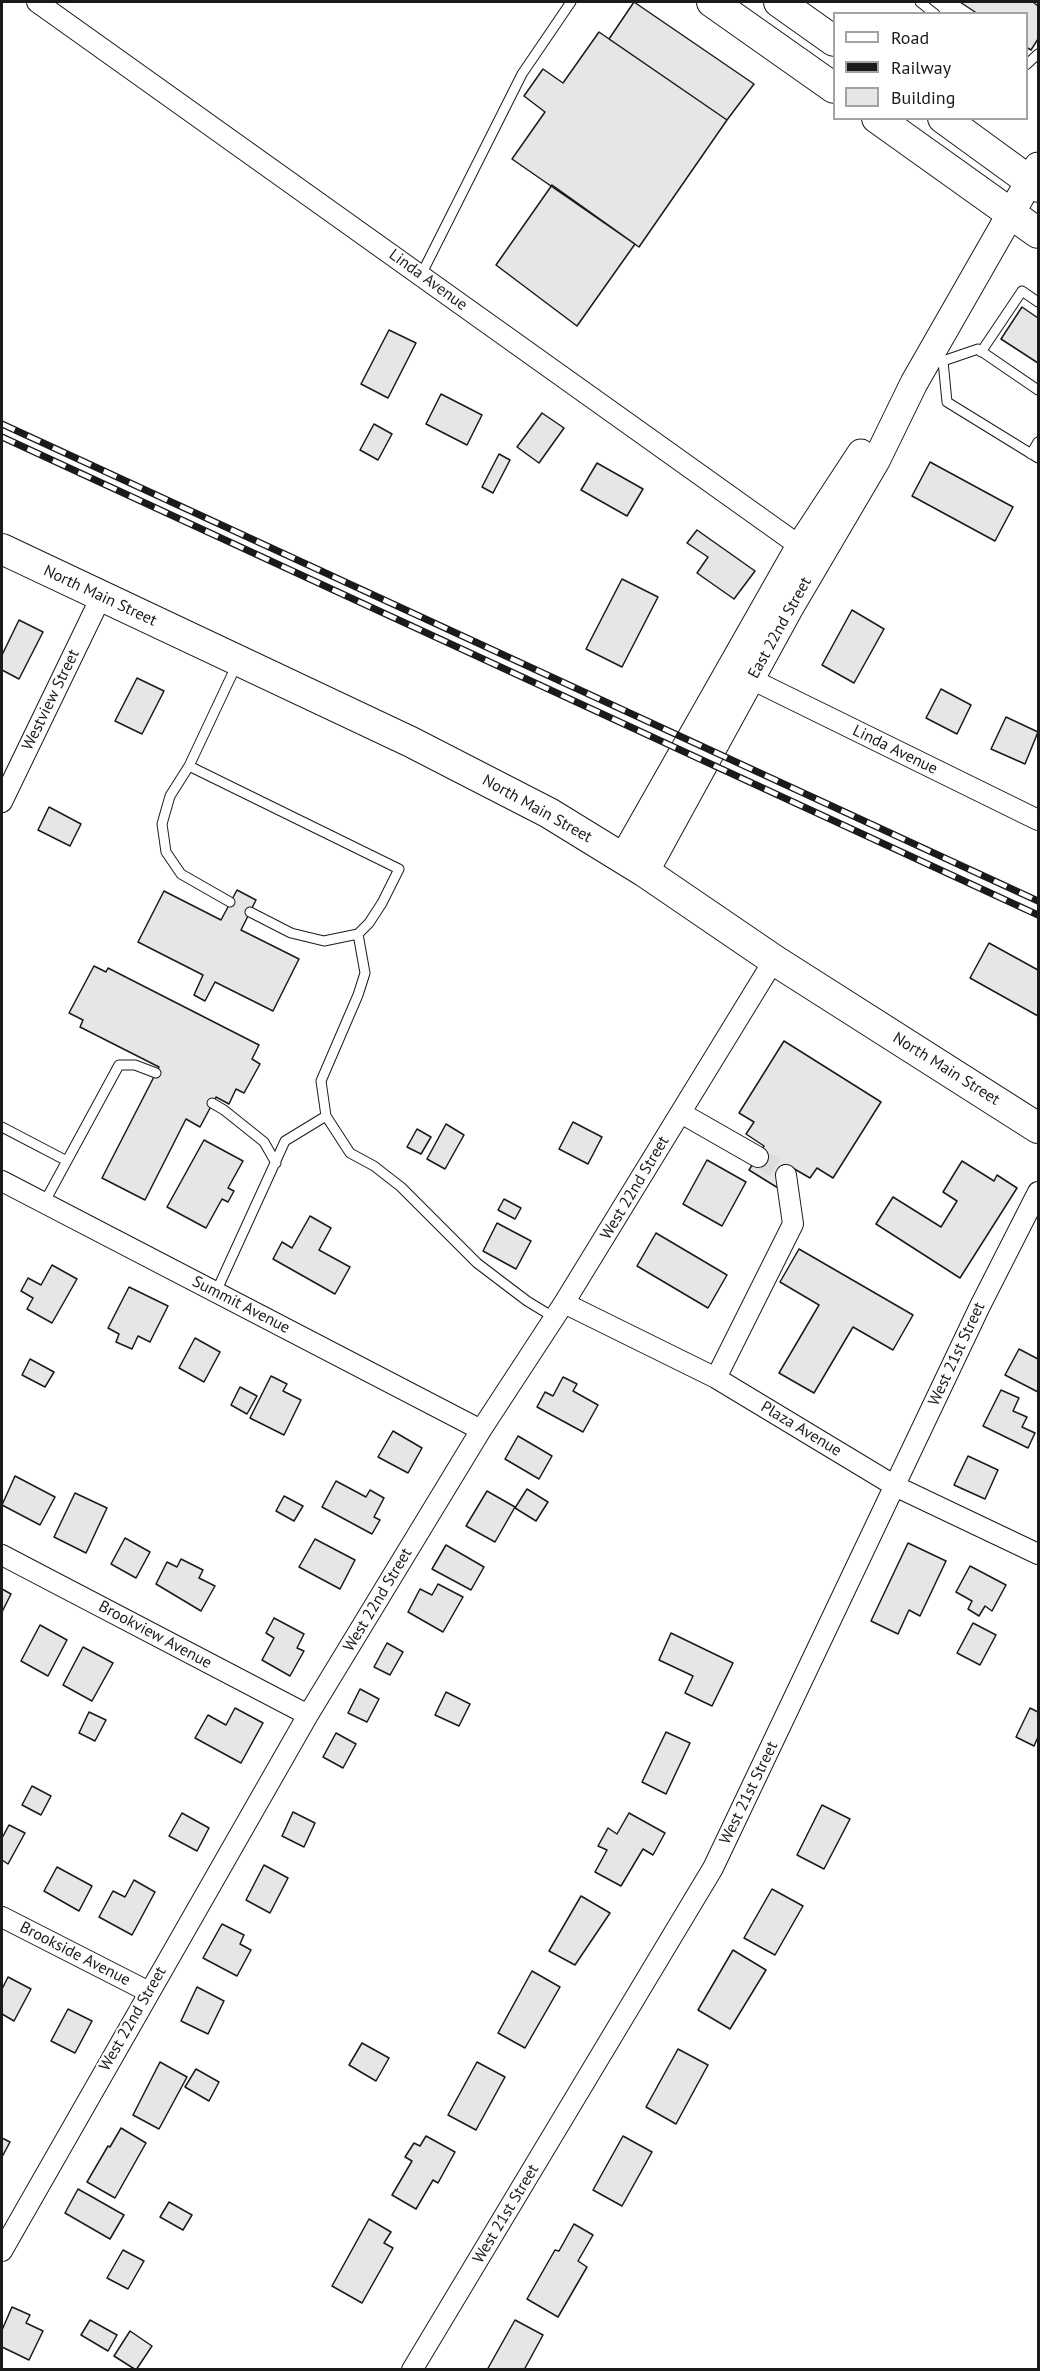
<!DOCTYPE html>
<style>
body{margin:0}
#map{position:relative;width:1040px;height:2371px;overflow:hidden;background:#fff;font-family:"PT Sans",sans-serif}
canvas{display:block}
.frame{position:absolute;inset:0;border:3px solid #1a1a1a;pointer-events:none}
.legend{position:absolute;left:833px;top:12px;width:195px;height:108px;box-sizing:border-box;background:#fff;border:2px solid #a3a3a3;margin:0;padding:8px 10px;list-style:none;font-size:18px;color:#1a1a1a}
.legend li{display:flex;align-items:center;gap:12px;height:30px}
.legend b{width:30px;border:2px solid #a3a3a3}
</style>
<div id="map">
<canvas width="1040" height="2371"></canvas>
<div class="frame"></div>
<ul class="legend">
<li><b style="height:8px;background:#fff"></b>Road</li>
<li><b style="height:8px;background:#1a1a1a"></b>Railway</li>
<li><b style="height:16px;background:#e6e6e6"></b>Building</li>
</ul>
</div>
<script>
const c = document.querySelector('canvas').getContext('2d');
c.lineJoin = 'round';
function paint(path, color) { c.fillStyle = color; c.fill(path, 'evenodd'); }
const poly = rows => new Path2D(rows.map(r => 'M' + r).join(''));
function strokePath(path, color, width, dash) { c.strokeStyle = color; c.lineWidth = width; c.lineCap = dash ? 'butt' : 'round'; c.setLineDash(dash || []); c.stroke(path); }
function write(font, color, halo, rows, align = 'center') {
  c.font = font + ' "PT Sans",sans-serif'; c.lineWidth = 4.5; c.setLineDash([]); c.textBaseline = 'middle'; c.strokeStyle = halo; c.fillStyle = color; for (const [text, x, y, turn = 0] of rows) {
    c.save(); c.translate(x, y); c.rotate((+turn || 0) * Math.PI / 180); c.textAlign = isNaN(turn) ? turn : align; if (halo) c.strokeText(text, 0, 0); c.fillText(text, 0, 0); c.restore();
  }
}
const building = poly([
 [634,2,754,84,727,120,609,39,634,2],
 [960,2,1033,2,1038,6,1038,39,1031,50,1026,47,1026,14,978,14,960,2],
 [599,32,727,120,639,247,512,159,545,112,524,96,543,69,563,83,599,32],
 [552,185,635,244,577,326,496,265,552,185],
 [1022,307,1038,318,1038,363,1001,339,1022,307],
 [389,330,416,343,388,398,361,384,389,330],
 [441,394,482,415,467,445,426,424,441,394],
 [542,413,564,428,539,463,517,447,542,413],
 [374,424,392,434,378,460,360,450,374,424],
 [499,454,510,460,493,493,482,487,499,454],
 [930,462,1013,507,995,541,912,496,930,462],
 [597,463,643,489,627,516,581,490,597,463],
 [697,530,755,571,734,599,697,573,708,557,687,543,697,530],
 [622,579,658,597,622,667,586,649,622,579],
 [852,610,884,629,854,683,822,665,852,610],
 [19,620,43,632,19,679,2,670,2,655,19,620],
 [137,678,164,691,142,734,115,721,137,678],
 [941,689,971,705,957,734,926,718,941,689],
 [1006,717,1038,732,1025,764,991,749,1006,717],
 [49,807,81,824,70,846,38,830,49,807],
 [237,890,256,900,241,930,299,959,273,1011,215,982,205,1001,194,995,203,975,138,942,164,891,221,920,237,890],
 [989,943,1038,970,1038,1016,970,978,989,943],
 [94,966,106,972,108,968,259,1045,252,1059,260,1064,244,1093,236,1089,229,1104,216,1097,200,1127,186,1119,145,1200,102,1178,159,1067,80,1027,83,1020,69,1013,94,966],
 [784,1041,881,1102,833,1178,817,1168,810,1178,791,1167,778,1188,749,1170,764,1146,746,1134,754,1122,739,1113,784,1041],
 [573,1122,602,1137,588,1164,559,1149,573,1122],
 [446,1124,464,1135,445,1169,427,1159,446,1124],
 [417,1129,431,1137,421,1154,407,1147,417,1129],
 [204,1140,243,1161,228,1188,234,1191,228,1202,222,1199,206,1228,167,1207,204,1140],
 [707,1160,746,1182,722,1226,683,1204,707,1160],
 [962,1161,994,1181,997,1175,1017,1188,960,1278,876,1224,893,1197,941,1227,957,1201,943,1192,962,1161],
 [504,1199,521,1208,515,1219,498,1210,504,1199],
 [310,1216,331,1228,319,1250,350,1267,335,1294,273,1259,282,1242,292,1248,310,1216],
 [497,1223,531,1241,516,1269,483,1251,497,1223],
 [656,1233,727,1275,708,1308,637,1266,656,1233],
 [799,1249,913,1315,893,1350,853,1327,814,1393,779,1373,819,1305,780,1282,799,1249],
 [52,1265,77,1279,52,1323,27,1309,33,1298,21,1291,28,1278,41,1285,52,1265],
 [129,1287,168,1306,150,1342,138,1336,132,1349,116,1342,119,1334,108,1328,129,1287],
 [195,1338,220,1352,204,1382,179,1368,195,1338],
 [1019,1349,1038,1359,1038,1392,1005,1375,1019,1349],
 [30,1359,54,1372,45,1387,22,1375,30,1359],
 [271,1376,287,1384,283,1391,301,1400,284,1435,250,1418,271,1376],
 [563,1377,577,1384,573,1391,598,1405,583,1432,537,1407,545,1392,553,1396,563,1377],
 [240,1387,257,1396,247,1414,231,1405,240,1387],
 [1001,1390,1019,1398,1013,1411,1027,1417,1022,1427,1035,1433,1028,1448,983,1426,1001,1390],
 [393,1431,422,1448,408,1473,378,1457,393,1431],
 [518,1436,552,1456,539,1479,505,1459,518,1436],
 [968,1456,998,1470,985,1499,954,1485,968,1456],
 [15,1476,55,1497,40,1525,2,1505,15,1476],
 [336,1481,366,1497,370,1490,384,1498,374,1517,380,1520,372,1534,322,1507,336,1481],
 [527,1489,548,1502,536,1521,515,1508,527,1489],
 [487,1491,515,1507,495,1542,466,1526,487,1491],
 [75,1493,107,1508,86,1553,54,1537,75,1493],
 [284,1496,303,1506,294,1521,276,1511,284,1496],
 [125,1538,150,1552,136,1578,111,1564,125,1538],
 [315,1539,355,1560,340,1589,299,1567,315,1539],
 [908,1543,946,1561,920,1616,909,1610,898,1634,871,1621,908,1543],
 [446,1545,484,1567,471,1590,432,1569,446,1545],
 [181,1559,203,1570,199,1578,215,1586,201,1611,156,1584,167,1562,177,1567,181,1559],
 [970,1566,1006,1585,992,1611,985,1606,979,1616,968,1609,972,1601,956,1592,970,1566],
 [438,1584,463,1597,443,1632,408,1612,420,1589,432,1595,438,1584],
 [2,1589,11,1594,2,1612,2,1589],
 [274,1618,304,1634,297,1648,304,1651,290,1676,262,1660,274,1638,266,1633,274,1618],
 [973,1623,996,1635,980,1665,957,1653,973,1623],
 [40,1625,67,1640,48,1676,21,1661,40,1625],
 [671,1633,733,1663,712,1706,685,1693,693,1676,659,1660,671,1633],
 [387,1643,403,1652,390,1675,374,1667,387,1643],
 [83,1647,113,1663,92,1701,63,1685,83,1647],
 [360,1689,379,1699,367,1722,348,1713,360,1689],
 [446,1692,470,1704,459,1726,435,1715,446,1692],
 [235,1708,263,1723,241,1763,195,1738,208,1715,226,1725,235,1708],
 [1030,1708,1038,1712,1038,1737,1034,1746,1016,1737,1030,1708],
 [89,1712,106,1720,95,1741,79,1733,89,1712],
 [666,1732,690,1743,666,1794,642,1782,666,1732],
 [336,1733,356,1744,343,1768,323,1757,336,1733],
 [32,1786,51,1796,41,1815,22,1805,32,1786],
 [822,1805,850,1819,824,1869,797,1855,822,1805],
 [293,1812,315,1823,304,1847,282,1836,293,1812],
 [182,1813,209,1828,197,1851,169,1836,182,1813],
 [629,1813,665,1833,653,1855,643,1849,621,1886,595,1872,607,1850,598,1846,608,1828,617,1834,629,1813],
 [9,1825,25,1833,8,1864,2,1860,2,1838,9,1825],
 [264,1865,288,1878,270,1913,246,1900,264,1865],
 [57,1867,92,1886,79,1911,44,1891,57,1867],
 [134,1880,155,1892,132,1935,99,1917,113,1891,125,1897,134,1880],
 [772,1889,803,1906,775,1955,744,1938,772,1889],
 [581,1896,610,1913,575,1965,549,1951,581,1896],
 [222,1924,244,1935,240,1944,251,1950,237,1976,203,1958,222,1924],
 [733,1950,766,1970,730,2029,698,2010,733,1950],
 [532,1971,560,1987,525,2048,498,2033,532,1971],
 [8,1977,31,1989,14,2021,2,2014,2,1989,8,1977],
 [197,1987,224,2001,208,2034,181,2021,197,1987],
 [68,2009,92,2021,75,2053,51,2041,68,2009],
 [362,2043,389,2058,376,2081,349,2065,362,2043],
 [678,2049,708,2065,676,2124,646,2107,678,2049],
 [160,2062,187,2077,159,2129,133,2115,160,2062],
 [477,2062,505,2077,476,2130,448,2115,477,2062],
 [196,2069,219,2082,209,2101,185,2087,196,2069],
 [121,2128,146,2143,115,2198,87,2182,108,2146,110,2147,121,2128],
 [426,2136,455,2152,438,2183,433,2180,416,2209,392,2195,412,2161,405,2157,414,2143,420,2146,426,2136],
 [623,2136,652,2152,622,2206,593,2190,623,2136],
 [2,2138,10,2142,2,2157,2,2138],
 [78,2189,124,2215,110,2239,65,2213,78,2189],
 [169,2202,192,2215,183,2230,160,2217,169,2202],
 [369,2219,391,2232,384,2243,393,2248,362,2303,332,2286,369,2219],
 [574,2224,593,2235,578,2261,587,2267,558,2317,527,2299,555,2250,559,2251,574,2224],
 [123,2250,144,2261,128,2289,107,2278,123,2250],
 [12,2307,30,2315,26,2323,43,2331,29,2360,2,2347,2,2330,12,2307],
 [90,2320,117,2335,108,2351,81,2335,90,2320],
 [515,2320,543,2335,524,2370,487,2370,515,2320],
 [130,2331,152,2346,136,2370,114,2356,130,2331]
]);
paint(building, '#e6e6e6');
strokePath(building, '#1a1a1a', 1.5);
strokePath(poly([
 [758,1157,786,1175]
]), '#ddd', 20, [20, 10]);
const lane = poly([
 [920,2,935,14],
 [1026,65,1038,54],
 [421,275,522,74,571,2],
 [981,352,1022,291,1038,302],
 [1038,390,978,349,943,361,947,402,1038,458],
 [1031,454,1038,442],
 [237,664,189,766,399,869,382,903,369,923,358,934,365,973,358,995,321,1081,326,1116,350,1153,374,1166,401,1187,477,1263,527,1301,555,1318],
 [189,766,170,796,162,824,166,852,181,874,230,902],
 [250,912,291,933,324,941,358,934],
 [212,1103,224,1110,264,1142,276,1163],
 [2,1127,67,1161],
 [44,1203,119,1065,135,1065,156,1073],
 [216,1292,285,1141,326,1116]
]);
const street = poly([
 [37,2,811,554],
 [751,679,1038,820],
 [2,802,101,597],
 [681,1113,758,1157],
 [2,1181,481,1430],
 [564,1303,716,1378,895,1486,1038,1554],
 [716,1378,793,1224,786,1175],
 [2,1555,308,1715],
 [2,1917,149,1992],
 [2,2251,308,1715,481,1430,564,1303,774,960],
 [412,2370,713,1868,980,1306,1038,1192]
]);
const secondary = poly([
 [623,858,800,546,861,453],
 [645,872,789,609,876,461,914,383,1038,166]
]);
const primary = poly([
 [712,2,834,88],
 [779,2,834,41],
 [877,118,1038,233],
 [943,118,1038,187],
 [2,549,411,742,549,813,645,872,774,960,1038,1128]
]);
strokePath(lane, '#1a1a1a', 11);
strokePath(street, '#1a1a1a', 22);
strokePath(secondary, '#1a1a1a', 29);
strokePath(primary, '#1a1a1a', 32);
strokePath(lane, '#fff', 9);
strokePath(street, '#fff', 20);
strokePath(secondary, '#fff', 27);
strokePath(primary, '#fff', 30);
const rail = poly([
 [2,424,1038,901],
 [2,437,1038,915]
]);
strokePath(rail, '#1a1a1a', 7);
strokePath(rail, '#fff', 4.5, [14]);
write('16px', '#1a1a1a', '#fff', [
 ["Linda Avenue",428,280,36],
 ["North Main Street",100,596,25],
 ["East 22nd Street",780,628,-61],
 ["Westview Street",51,700,-64],
 ["Linda Avenue",895,750,26],
 ["North Main Street",537,809,29],
 ["North Main Street",946,1069,32],
 ["West 22nd Street",635,1188,-59],
 ["Summit Avenue",241,1305,27],
 ["West 21st Street",957,1354,-65],
 ["Plaza Avenue",801,1429,31],
 ["West 22nd Street",378,1600,-59],
 ["Brookview Avenue",155,1635,28],
 ["West 21st Street",749,1793,-64],
 ["Brookside Avenue",75,1954,27],
 ["West 22nd Street",133,2019,-60],
 ["West 21st Street",506,2214,-59]
]);
</script>
